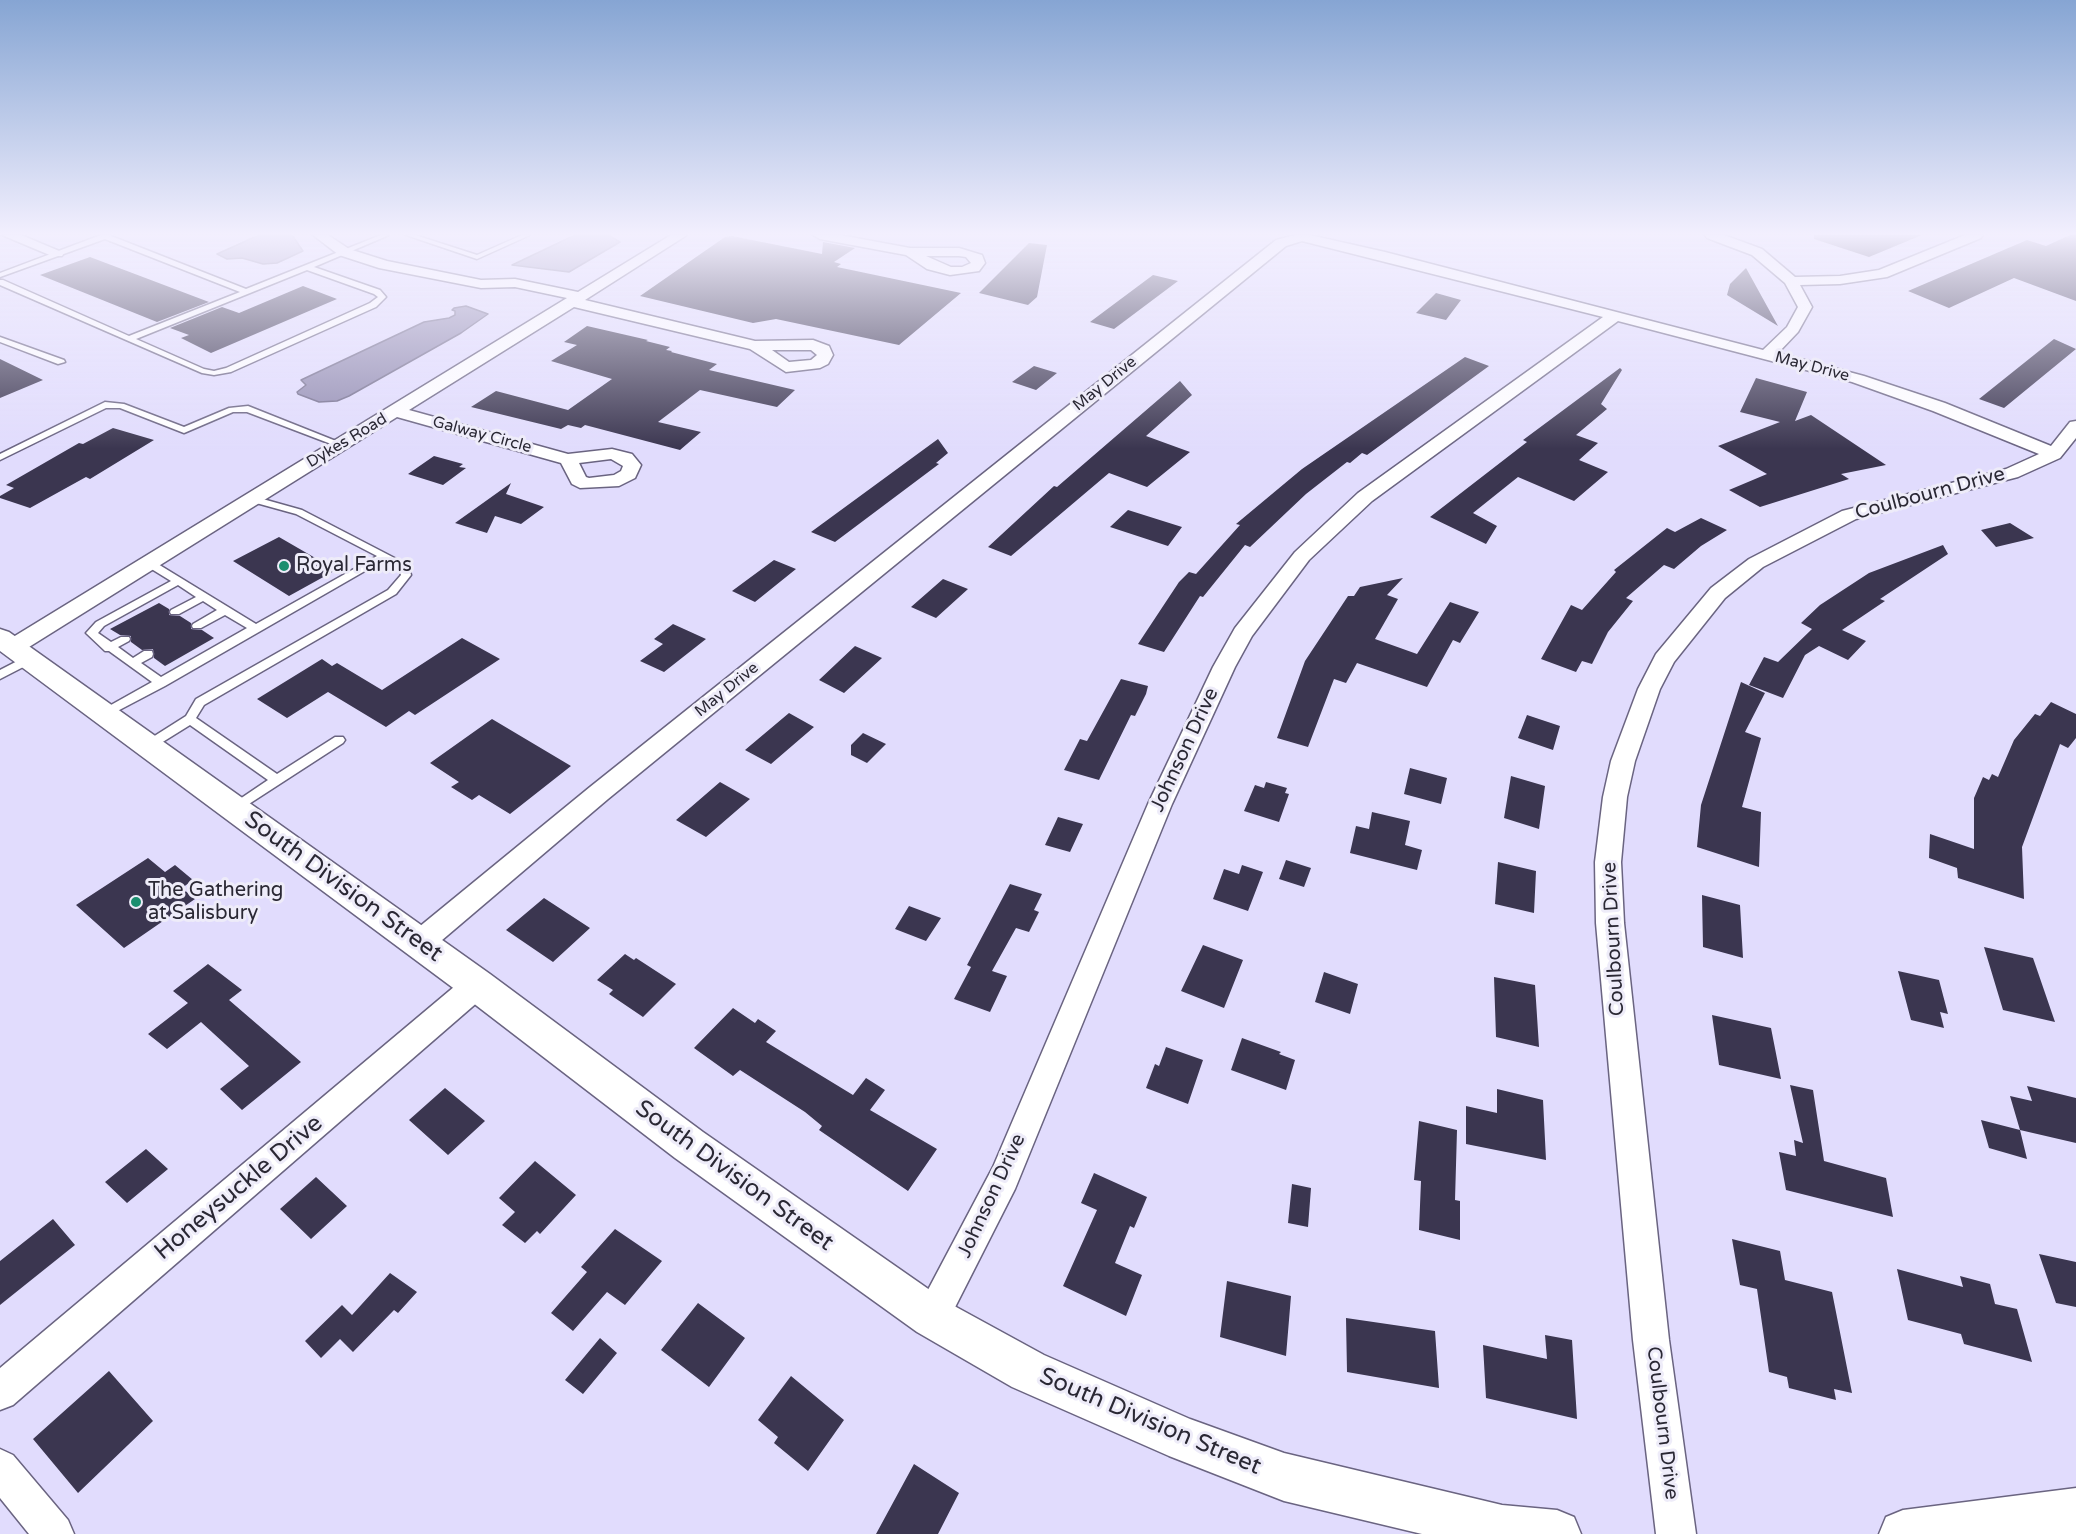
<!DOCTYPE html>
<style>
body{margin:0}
canvas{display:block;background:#e1dcfd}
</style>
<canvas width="2076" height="1534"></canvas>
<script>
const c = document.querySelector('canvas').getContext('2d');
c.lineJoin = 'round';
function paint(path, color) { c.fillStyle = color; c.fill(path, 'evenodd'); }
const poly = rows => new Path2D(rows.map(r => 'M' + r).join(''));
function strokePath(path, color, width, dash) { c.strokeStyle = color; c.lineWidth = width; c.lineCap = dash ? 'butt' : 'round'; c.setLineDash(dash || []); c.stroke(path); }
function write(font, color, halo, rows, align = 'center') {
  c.font = font + ' "Varela Round",sans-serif'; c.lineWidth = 6; c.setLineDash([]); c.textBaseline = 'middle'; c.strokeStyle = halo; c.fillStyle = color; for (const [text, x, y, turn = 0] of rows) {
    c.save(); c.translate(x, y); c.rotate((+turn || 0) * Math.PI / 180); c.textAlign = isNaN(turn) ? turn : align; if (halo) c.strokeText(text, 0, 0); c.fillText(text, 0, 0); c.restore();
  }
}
const water = poly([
 [259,235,292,235,303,251,277,263,263,264,242,258,227,259,217,254,259,235],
 [575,235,608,235,620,242,569,272,512,265,575,235],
 [466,306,488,314,461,333,349,396,337,401,319,402,298,394,297,392,306,385,301,380,424,322,449,318,455,315,455,311,452,310,454,308,466,306]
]);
paint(water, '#948eb3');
strokePath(water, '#746f8d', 1.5);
paint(poly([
 [1814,235,1922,235,1869,257,1814,239],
 [2070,235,2076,235,2076,301,2014,278,1949,308,1908,291,2027,240,2046,246],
 [732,236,822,254,823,242,855,248,834,262,841,264,837,267,961,293,899,345,776,319,753,323,640,296,725,237],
 [1029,243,1047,245,1037,297,1028,305,979,293],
 [90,257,209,302,157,322,40,275],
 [1746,268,1778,326,1727,295,1730,284],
 [1153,275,1178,281,1114,329,1090,322],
 [303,286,337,299,211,353,181,338,189,335,170,328,222,307,239,313],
 [1436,293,1461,300,1446,320,1416,313],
 [587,326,648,340,646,341,670,347,666,350,672,351,671,352,717,364,709,370,795,390,777,407,700,390,658,422,701,432,680,450,585,425,581,428,568,425,561,429,471,407,496,391,568,410,612,379,551,361,577,345,564,342],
 [2054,339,2076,349,2004,408,1979,399],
 [1465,357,1489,366,1367,455,1362,453,1350,463,1347,462,1306,494,1250,547,1245,545,1203,597,1200,596,1164,652,1138,644,1179,582,1189,572,1196,574,1240,525,1236,524,1302,469],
 [0,359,43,380,0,398],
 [1034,366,1057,373,1036,390,1012,382],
 [1620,368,1622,370,1601,404,1607,409,1576,435,1598,443,1579,460,1608,472,1574,501,1518,477,1473,513,1497,526,1486,544,1430,517,1527,442,1523,440],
 [1756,378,1807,392,1795,421,1811,415,1886,465,1841,474,1849,479,1760,507,1729,490,1767,474,1718,446,1780,422,1740,412],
 [1180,381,1192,395,1146,436,1190,452,1147,487,1109,473,1011,556,988,547,1054,486,1057,487],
 [113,428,154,440,90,479,86,477,30,508,0,498,0,496,14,488,6,485,79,443,83,444],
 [938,439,948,453,936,463,939,464,835,542,811,532],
 [434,456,463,464,459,467,466,468,443,485,408,474],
 [511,483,506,494,544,507,521,524,495,516,487,533,455,523],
 [1128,510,1182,527,1168,546,1110,527],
 [1701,518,1727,530,1701,546,1674,569,1664,565,1626,598,1633,601,1608,632,1592,664,1582,661,1576,672,1541,659,1571,605,1582,610,1616,572,1614,570,1667,528,1675,532],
 [2010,523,2034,538,1996,547,1981,530],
 [279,537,336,570,289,596,233,561],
 [1943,545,1948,554,1880,599,1885,601,1842,630,1866,641,1848,660,1819,646,1805,655,1783,698,1749,685,1764,657,1778,662,1812,629,1801,623,1820,605,1869,573],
 [774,560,796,569,755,602,732,591],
 [1403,578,1387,595,1398,599,1375,639,1417,654,1450,602,1479,612,1460,643,1453,640,1427,687,1357,663,1346,683,1334,679,1308,747,1277,738,1305,661,1348,596,1354,596,1360,587],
 [943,579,968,589,936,618,911,607],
 [159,603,169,609,169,615,180,616,191,623,191,629,202,630,214,638,165,666,154,658,153,649,142,650,131,642,131,636,120,635,110,629],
 [673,624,706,639,664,672,640,661,663,644,654,639],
 [462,638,500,659,415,715,409,711,386,727,328,692,287,718,257,699,322,659,332,666,337,663,382,690],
 [855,646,882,658,844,693,819,680],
 [1121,679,1148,686,1146,694,1135,716,1131,715,1099,780,1064,770,1080,739,1087,741],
 [1741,682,1765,693,1745,732,1761,738,1742,807,1761,812,1759,867,1697,847,1701,805],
 [2051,702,2076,714,2076,738,2068,748,2060,744,2022,847,2024,899,1958,878,1957,868,1929,858,1930,834,1974,849,1974,798,1983,777,1989,780,1992,774,1998,777,2014,740,2035,714,2040,716],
 [789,713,814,727,771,764,745,750],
 [1527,715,1560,726,1553,750,1518,738],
 [492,719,571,766,510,814,479,795,472,800,451,787,459,782,430,763],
 [863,733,886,744,867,763,851,755,851,745],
 [1410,768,1447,778,1441,804,1404,794],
 [1511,776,1545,786,1539,829,1504,818],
 [720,782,750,799,706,837,676,820],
 [1266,782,1287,788,1285,793,1289,794,1279,822,1244,811,1255,785,1264,788],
 [1372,812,1410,821,1405,845,1422,850,1417,870,1350,853,1356,826,1369,829],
 [1058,817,1083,824,1070,852,1045,845],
 [148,858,165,872,175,865,193,880,182,888,195,899,124,948,76,905],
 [1286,860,1311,868,1304,887,1279,879],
 [1498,862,1536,871,1534,913,1495,904],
 [1242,865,1263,872,1248,911,1213,899,1224,869,1239,874],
 [1010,884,1042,894,1034,910,1039,912,1029,932,1016,928,992,971,1007,976,990,1012,954,999,971,967,967,965],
 [1702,895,1740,905,1743,958,1703,947],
 [544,898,590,928,553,962,506,930],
 [909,906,941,918,926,941,895,929],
 [1203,945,1243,960,1224,1008,1181,991],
 [1984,947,2033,958,2055,1022,2003,1010],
 [625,954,634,960,636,958,676,984,643,1017,609,994,613,990,597,980],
 [208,964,242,990,229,1000,301,1062,242,1110,220,1089,249,1066,201,1022,167,1049,148,1034,188,1003,173,991],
 [1898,971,1939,980,1948,1014,1940,1012,1944,1028,1911,1020],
 [1324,972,1358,984,1350,1014,1315,1002],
 [1494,977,1535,985,1539,1047,1496,1037],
 [733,1008,755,1023,758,1019,776,1031,766,1042,853,1095,866,1078,885,1090,870,1110,937,1149,908,1191,819,1130,822,1126,805,1112,740,1070,733,1076,694,1048],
 [1712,1015,1771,1028,1781,1079,1719,1065],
 [1242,1038,1281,1052,1279,1054,1295,1060,1286,1090,1231,1070],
 [1166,1047,1203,1060,1188,1104,1146,1088,1155,1064,1159,1066],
 [1790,1085,1813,1090,1824,1161,1886,1178,1893,1217,1786,1190,1779,1152,1796,1156,1794,1140,1803,1143],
 [2027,1086,2076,1098,2076,1143,2020,1130,2010,1096,2032,1101],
 [445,1088,485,1121,448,1155,409,1120],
 [1497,1089,1543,1100,1546,1160,1466,1144,1466,1106,1497,1113],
 [1981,1120,2020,1130,2027,1159,1989,1148],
 [1419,1121,1457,1130,1455,1200,1460,1201,1460,1240,1419,1230,1421,1181,1414,1180],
 [146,1149,168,1169,127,1203,105,1182],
 [535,1161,576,1195,540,1234,537,1231,525,1243,502,1225,515,1212,499,1198],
 [1094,1173,1147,1197,1134,1228,1130,1226,1115,1263,1142,1275,1126,1316,1063,1286,1097,1210,1081,1203],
 [316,1177,347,1206,311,1239,280,1209],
 [1292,1184,1311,1188,1308,1227,1288,1223],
 [53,1219,75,1245,0,1305,0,1261],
 [615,1229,662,1261,625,1305,607,1292,573,1331,551,1313,587,1272,581,1267],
 [1732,1239,1780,1251,1785,1280,1832,1292,1852,1393,1834,1389,1836,1400,1789,1388,1787,1377,1769,1372,1757,1289,1740,1285],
 [2039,1254,2076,1262,2076,1307,2056,1303],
 [1897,1269,1963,1287,1960,1276,1990,1284,1995,1304,2017,1309,2032,1362,1964,1344,1961,1334,1908,1320],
 [390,1273,417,1292,398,1313,394,1310,353,1352,340,1339,321,1358,305,1341,342,1305,352,1315],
 [1227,1281,1291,1296,1286,1356,1220,1337],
 [698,1303,745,1338,709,1387,661,1350],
 [1346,1318,1435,1331,1439,1388,1347,1372],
 [1545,1335,1572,1340,1577,1419,1486,1398,1483,1345,1547,1359],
 [600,1338,617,1353,583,1394,565,1380],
 [109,1371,153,1421,78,1493,33,1439],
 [791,1376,844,1420,808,1471,774,1443,778,1437,758,1420],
 [914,1464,959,1493,938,1534,876,1534]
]), '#3b3650');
const service = poly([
 [101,235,111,235,111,236,246,289,381,235,389,235,314,267,380,290,386,297,376,307,231,372,214,375,202,373,0,285,0,280,3,280,129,336,240,292,105,239,0,277,0,273,101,235],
 [307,270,374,294,378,297,370,303,226,368,214,371,204,369,136,339,307,270],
 [406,235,415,235,477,255,522,235,530,235,477,259,406,235],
 [0,337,64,360,65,362,58,364,0,342,0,337],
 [105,402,124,404,184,427,229,408,248,406,346,445,342,448,339,447,247,412,233,412,184,433,120,408,106,408,0,460,0,454,105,402],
 [252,496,302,510,408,565,411,575,396,594,204,705,196,718,277,774,335,737,343,737,345,740,343,743,235,813,231,811,229,808,231,805,268,780,190,725,153,748,145,748,143,745,145,742,186,716,196,699,388,590,401,575,399,569,384,560,165,686,106,717,102,716,100,713,102,710,152,682,109,651,105,651,86,633,96,622,171,581,145,565,145,561,153,561,256,624,377,556,296,514,249,501,247,499,252,496],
 [178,585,196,597,171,610,170,612,171,614,179,614,203,601,217,610,193,624,192,626,193,628,201,628,225,615,247,628,161,677,141,663,152,657,153,654,152,651,144,651,133,658,118,647,129,641,130,639,129,637,121,637,111,642,98,633,104,626,178,585],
 [29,655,34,659,33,662,0,679,0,670,29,655]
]);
const minor = poly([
 [2,235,21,235,64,253,62,256,52,256,2,235],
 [313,235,328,235,349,249,387,261,481,280,515,279,578,292,671,235,687,235,585,300,755,341,813,340,829,346,833,355,828,364,820,368,786,372,750,349,574,307,409,410,568,454,612,449,632,454,641,465,635,478,619,486,580,488,572,484,561,463,397,417,21,652,5,652,2,647,5,642,567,298,515,287,481,288,379,268,339,255,313,235],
 [772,350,811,350,817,355,811,360,789,362,772,350],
 [611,459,623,466,621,471,614,475,589,478,586,477,579,463,611,459],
 [813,235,840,235,910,248,959,248,982,255,985,263,979,271,950,275,927,269,906,255,820,239,813,235],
 [926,256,959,256,966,257,971,263,962,267,951,267,926,256],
 [1295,235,1310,235,1385,252,1763,350,1787,327,1798,307,1785,283,1752,255,1707,238,1705,235,1724,235,1762,249,1795,277,1840,276,1879,270,1965,235,1983,235,1981,238,1887,277,1840,284,1800,285,1812,307,1798,332,1778,353,1864,376,1945,403,2051,446,2070,422,2076,421,2076,438,2060,458,2018,477,1856,519,1763,567,1725,598,1674,662,1660,689,1635,761,1627,797,1621,862,1624,923,1669,1340,1696,1534,1656,1534,1633,1340,1596,923,1595,862,1603,797,1611,761,1638,689,1656,654,1711,588,1749,559,1842,511,2006,469,2039,454,1933,411,1852,382,1618,321,1372,501,1309,560,1252,636,1235,667,1172,804,1015,1189,944,1329,932,1334,920,1329,915,1317,920,1305,993,1167,1148,804,1213,667,1235,628,1295,552,1358,493,1603,317,1302,241,1286,246,608,799,428,952,418,956,408,952,404,944,408,936,590,787,1276,240,1295,235],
 [477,973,487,976,491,985,487,994,13,1405,0,1410,0,1368,467,976,477,973],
 [0,1449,13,1455,68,1520,74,1534,29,1534,0,1498,0,1449]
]);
const tertiary = poly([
 [0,629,9,632,490,974,703,1132,947,1302,1044,1355,1190,1419,1284,1453,1502,1505,1557,1510,1574,1517,1581,1534,1422,1534,1284,1501,1169,1456,1012,1387,917,1332,675,1158,464,996,0,651,0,629],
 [2076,1488,2076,1534,1879,1534,1886,1517,1903,1510,2076,1488]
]);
strokePath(service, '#6a6481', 3);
strokePath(minor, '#6a6481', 3);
strokePath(tertiary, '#6a6481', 3);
paint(service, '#fff');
paint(minor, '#fff');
paint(tertiary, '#fff');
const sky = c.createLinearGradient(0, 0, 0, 449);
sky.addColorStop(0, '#86a5d3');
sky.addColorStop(0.52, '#f2effe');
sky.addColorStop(1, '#f2effe00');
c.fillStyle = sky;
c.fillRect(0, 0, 2076, 449);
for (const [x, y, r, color] of [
 [284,566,6,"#1b8e6f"],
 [136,902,6,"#1b8e6f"]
]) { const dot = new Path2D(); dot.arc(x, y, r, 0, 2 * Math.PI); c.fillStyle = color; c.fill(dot); strokePath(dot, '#eeecf9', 2); }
write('16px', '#2a2834', '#eeecf9', [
 ["May Drive",1812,367,15],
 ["May Drive",1105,384,-39],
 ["Galway Circle",482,435,15],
 ["Dykes Road",347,441,-31],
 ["May Drive",727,690,-39]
]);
write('20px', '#2a2834', '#eeecf9', [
 ["Coulbourn Drive",1930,494,-15],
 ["Johnson Drive",1185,750,-65],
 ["Coulbourn Drive",1614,939,-93],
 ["Johnson Drive",992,1196,-65],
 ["Coulbourn Drive",1662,1423,83]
]);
write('20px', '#2a2834', '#eeecf9', [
 ["Royal Farms",296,566],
 ["The Gathering",148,891],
 ["at Salisbury",148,914]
], 'left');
write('24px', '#2a2834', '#eeecf9', [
 ["South Division Street",343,887,36],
 ["South Division Street",734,1176,36],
 ["Honeysuckle Drive",239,1188,-40],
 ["South Division Street",1150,1422,23]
]);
</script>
